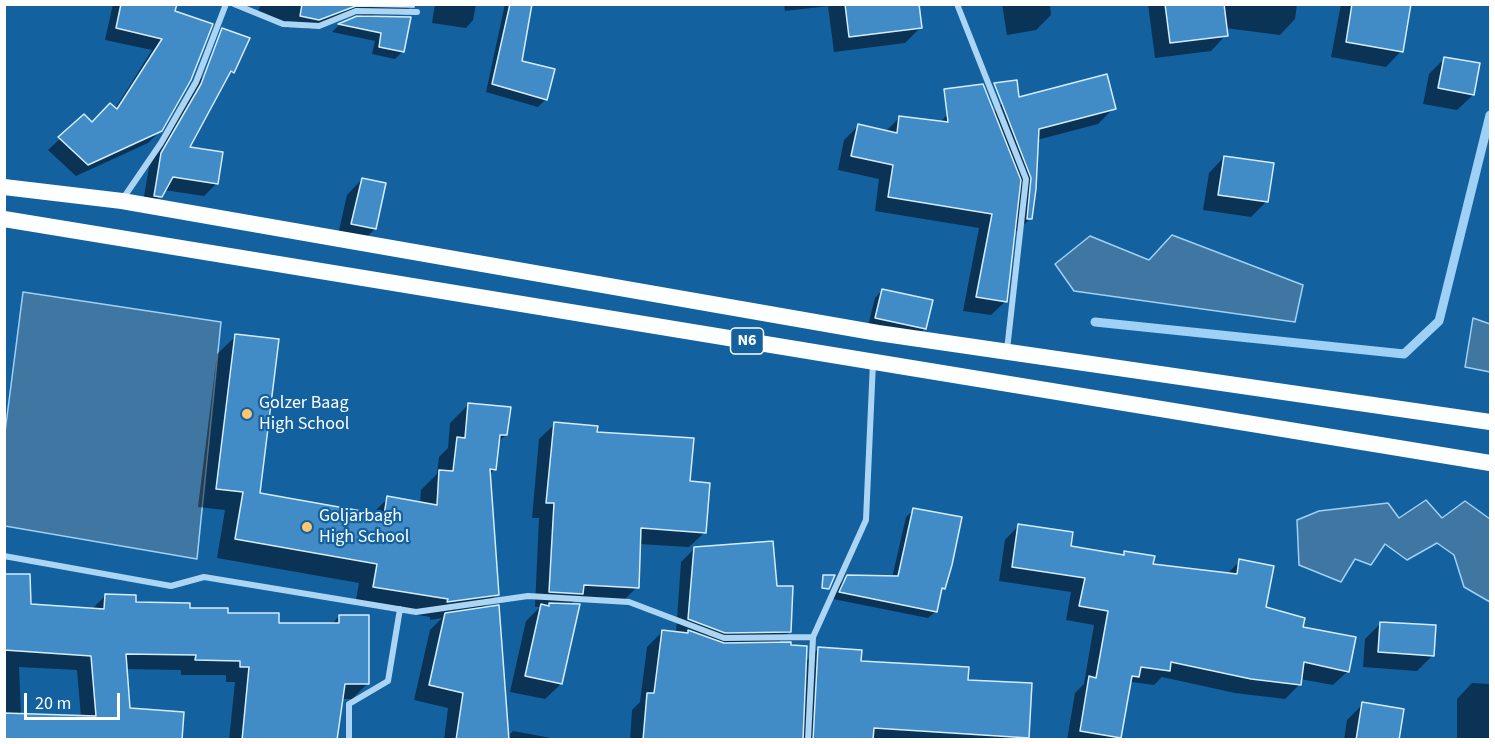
<!DOCTYPE html>
<style>
body{margin:0}
#map{position:relative;width:1495px;height:744px;overflow:hidden;background:#14619f;font-family:"Source Sans 3",sans-serif}
canvas{display:block}
.frame{position:absolute;inset:0;border:6px solid #fff;pointer-events:none}
.scale{position:absolute;left:24px;top:693px;width:96px;height:27px;box-sizing:border-box;border:3px solid #fff;border-top:0;padding-left:8px;font-size:18px;line-height:21px;white-space:nowrap;color:#fff;-webkit-text-stroke:4px #14619f;paint-order:stroke}
</style>
<div id="map">
<canvas width="1495" height="744"></canvas>
<div class="frame"></div>
<div class="scale">20 m</div>
</div>
<script>
const c = document.querySelector('canvas').getContext('2d');
c.lineJoin = 'round';
function paint(path, color) { c.fillStyle = color; c.fill(path, 'evenodd'); }
const poly = rows => new Path2D(rows.map(r => 'M' + r).join(''));
function strokePath(path, color, width, dash) { c.strokeStyle = color; c.lineWidth = width; c.lineCap = dash ? 'butt' : 'round'; c.setLineDash(dash || []); c.stroke(path); }
function write(font, color, halo, rows, align = 'center') {
  c.font = font + ' "Source Sans 3",sans-serif'; c.lineWidth = 4.5; c.setLineDash([]); c.textBaseline = 'middle'; c.strokeStyle = halo; c.fillStyle = color; for (const [text, x, y, turn = 0] of rows) {
    c.save(); c.translate(x, y); c.rotate((+turn || 0) * Math.PI / 180); c.textAlign = isNaN(turn) ? turn : align; if (halo) c.strokeText(text, 0, 0); c.fillText(text, 0, 0); c.restore();
  }
}
const water = poly([
 [1172,235,1303,285,1295,322,1074,291,1055,264,1090,236,1149,260,1172,235],
 [23,292,221,322,197,559,5,526,5,432,23,292],
 [1473,318,1490,324,1490,372,1465,367,1473,318],
 [1426,500,1442,518,1465,501,1490,519,1490,602,1464,587,1454,555,1437,543,1407,560,1385,544,1371,565,1355,559,1341,582,1299,565,1297,520,1319,511,1388,503,1399,518,1426,500]
]);
paint(water, '#4076a2');
strokePath(water, '#9fd1f7', 1.5);
paint(poly([
 [113,4,175,4,161,130,148,143,76,176,48,150,84,116,92,124,115,109,152,50,105,40],
 [261,4,413,4,403,15,373,15,403,51,395,59,372,54,375,41,332,32,339,25,364,15,344,15,309,29,292,26,288,28,258,11],
 [435,4,476,4,473,20,466,28,432,23],
 [505,4,530,4,520,62,546,99,538,107,486,92],
 [784,4,918,4,920,28,905,43,834,52,828,6,785,11],
 [1002,4,1050,4,1051,15,1036,30,1007,35],
 [1148,4,1297,4,1295,19,1280,35,1225,28,1226,35,1211,51,1155,58],
 [1341,4,1410,4,1401,51,1386,67,1331,57],
 [1445,58,1473,95,1457,110,1423,104,1429,74],
 [204,76,201,122,187,148,217,183,204,196,164,190,148,209,142,208,149,167,193,86],
 [1002,103,1114,108,1098,124,1037,140,1030,219,1013,234,1006,301,991,315,963,311,979,228,875,211,879,179,838,170,844,140,858,126,885,132,900,117,939,123,948,114,993,113],
 [1224,157,1267,201,1251,217,1203,210,1209,173],
 [362,179,375,229,359,244,337,239,347,195],
 [882,290,925,328,917,336,868,326,875,298],
 [236,336,258,494,372,514,388,498,420,503,421,490,437,474,439,457,448,448,450,423,469,404,506,435,497,443,495,469,489,475,497,594,482,609,507,737,513,731,562,740,444,740,448,708,414,700,430,630,442,618,430,620,430,617,355,605,359,583,217,558,225,510,198,507,217,354],
 [555,424,595,433,688,483,705,532,689,547,639,544,637,587,622,602,574,601,569,605,561,684,545,699,510,692,526,621,540,607,535,607,539,518,532,518,539,439],
 [914,510,944,588,940,592,936,611,928,618,833,599,839,585,847,577,892,578,906,517],
 [1019,525,1069,547,1121,557,1125,553,1152,565,1227,574,1240,561,1264,609,1301,628,1348,671,1333,685,1300,679,1300,684,1285,699,1235,693,1162,677,1154,685,1132,682,1129,685,1118,740,1067,740,1075,693,1084,684,1094,625,1066,620,1071,592,999,581,1005,540],
 [694,549,776,587,790,631,777,644,805,662,818,649,860,662,966,682,1030,685,1027,740,630,740,632,710,640,702,647,647,663,631,676,633,681,562],
 [4,575,29,606,92,609,105,596,134,604,226,615,278,625,332,624,339,616,367,684,352,699,341,699,335,740,229,740,235,682,226,682,226,675,181,675,181,670,126,669,128,710,4,740],
 [19,667,77,670,81,717,21,715],
 [1380,624,1433,655,1417,671,1363,667,1365,639],
 [1472,683,1490,684,1490,740,1457,740,1457,699],
 [1363,704,1397,740,1344,740,1347,720]
]), '#0007');
strokePath(poly([
 [1095,322,1404,354,1439,321,1490,115]
]), '#9fd1f7', 9);
const building = poly([
 [121,4,177,4,175,11,213,24,191,80,162,131,88,165,58,137,84,114,92,122,110,103,117,109,162,39,116,28,121,4],
 [302,4,414,4,414,7,356,6,319,20,300,16,302,4],
 [510,4,532,4,522,61,555,69,547,100,492,84,510,4],
 [845,4,919,4,922,28,849,37,845,4],
 [1165,4,1224,4,1228,36,1170,43,1165,4],
 [1352,4,1411,4,1403,52,1346,42,1352,4],
 [357,16,411,17,404,52,379,47,381,33,338,24,357,16],
 [222,28,250,38,234,73,231,71,190,147,223,152,218,184,173,177,162,197,154,196,161,153,201,84,222,28],
 [1444,57,1480,63,1474,95,1438,88,1444,57],
 [1107,74,1116,109,1039,129,1036,189,1032,219,1027,219,1031,178,994,83,1017,80,1019,97,1107,74],
 [983,84,1021,180,1007,302,976,297,992,214,888,197,893,165,851,156,858,124,897,133,899,116,948,122,944,89,983,84],
 [1224,156,1274,163,1268,202,1218,195,1224,156],
 [362,178,386,183,376,229,351,224,362,178],
 [882,289,933,300,926,329,875,318,882,289],
 [235,334,279,339,260,493,384,515,387,496,437,505,439,470,453,471,457,437,465,438,468,403,511,407,507,435,500,435,496,470,490,469,499,595,447,602,448,599,373,587,377,564,235,539,243,492,216,489,235,334],
 [554,422,598,426,597,432,694,438,690,481,710,483,706,533,641,528,639,588,584,585,583,594,549,592,554,503,546,503,554,422],
 [913,508,962,517,952,565,945,589,942,588,937,612,839,592,847,575,898,576,913,508],
 [1018,524,1073,532,1071,546,1124,555,1124,551,1155,556,1153,564,1237,574,1239,559,1274,566,1266,607,1305,618,1303,627,1356,637,1349,672,1304,662,1301,685,1251,679,1171,662,1170,671,1141,667,1139,677,1132,676,1121,738,1080,731,1089,676,1096,678,1108,611,1079,606,1085,578,1012,567,1018,524],
 [773,541,777,586,793,586,791,632,725,633,688,619,694,547,773,541],
 [4,574,30,574,31,604,104,609,105,594,136,595,136,602,190,603,190,608,228,608,228,613,279,613,279,623,339,623,339,615,369,615,369,684,345,684,337,740,242,740,249,667,240,667,240,661,195,660,196,655,126,654,130,708,184,712,182,740,4,740,4,713,96,716,91,656,4,650,4,574],
 [823,575,835,575,829,589,822,588,823,575],
 [549,603,580,604,562,684,525,676,541,604,549,606,549,603],
 [499,605,509,740,456,740,463,693,429,685,445,613,499,605],
 [1380,622,1436,625,1434,656,1378,652,1380,622],
 [662,630,688,633,688,630,724,643,791,642,791,645,807,646,803,740,643,740,647,693,654,693,662,630],
 [818,647,862,650,861,661,969,667,968,680,1032,683,1029,738,874,728,873,740,813,740,818,647],
 [1362,702,1404,709,1399,740,1356,740,1362,702]
]);
paint(building, '#418cc7');
strokePath(building, '#d5ecfd', 1.5);
strokePath(poly([
 [234,4,283,24,319,26,356,11,417,12],
 [957,4,1026,179,1007,350],
 [122,200,161,143,196,82,226,4],
 [4,556,171,586,204,577,416,612,528,596,629,602,724,638,813,637],
 [349,740,349,704,388,681,400,609],
 [808,740,813,637,866,520,873,362]
]), '#acd5f4', 6);
strokePath(poly([
 [4,187,122,201,878,333,1490,422],
 [4,219,1490,463]
]), '#fcfeff', 16);
for (const [x, y, r, color] of [
 [247,414,6,"#ffc56f"],
 [307,527,6,"#ffc56f"]
]) { const dot = new Path2D(); dot.arc(x, y, r, 0, 2 * Math.PI); c.fillStyle = color; c.fill(dot); strokePath(dot, '#14619f', 2); }
for (const [x, y, w] of [
 [747,341,33]
]) { const box = new Path2D(); box.roundRect(x - w / 2, y - 13, w, 26, 4.5); c.fillStyle = '#14619f'; c.fill(box); strokePath(box, '#fff', 1.5); }
write('bold 16px', '#fff', null, [
 ["N6",747,341]
]);
write('18px', '#fff', '#14619f', [
 ["Golzer Baag",259,404],
 ["High School",259,425],
 ["Goljarbagh",319,517],
 ["High School",319,538]
], 'left');
</script>
